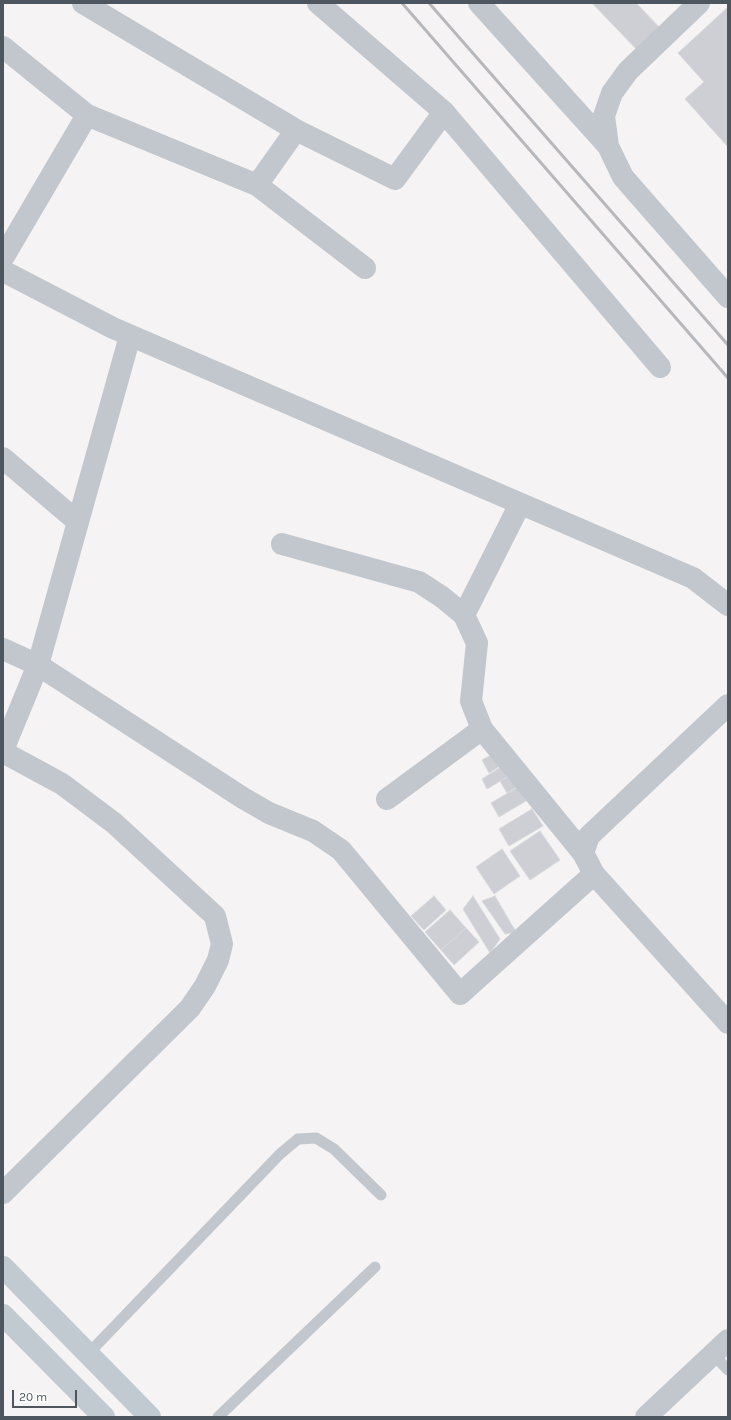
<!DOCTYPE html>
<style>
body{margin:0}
#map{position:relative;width:731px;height:1420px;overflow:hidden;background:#f5f3f3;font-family:Karla,sans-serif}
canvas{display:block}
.frame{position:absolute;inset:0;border:4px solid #4d565e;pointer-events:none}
.scale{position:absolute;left:12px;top:1390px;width:65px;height:18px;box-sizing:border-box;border:2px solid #4d565e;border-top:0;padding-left:5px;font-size:12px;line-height:14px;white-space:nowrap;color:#4d565e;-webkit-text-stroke:3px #fff;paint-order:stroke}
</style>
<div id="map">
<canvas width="731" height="1420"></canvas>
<div class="frame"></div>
<div class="scale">20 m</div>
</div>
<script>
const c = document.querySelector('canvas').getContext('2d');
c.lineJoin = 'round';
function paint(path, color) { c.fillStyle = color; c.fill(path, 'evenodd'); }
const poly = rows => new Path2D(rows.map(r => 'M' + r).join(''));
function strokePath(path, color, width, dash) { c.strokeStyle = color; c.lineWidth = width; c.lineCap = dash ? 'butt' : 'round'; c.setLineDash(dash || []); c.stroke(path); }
const building = poly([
 [592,3,636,3,662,30,639,52,592,3],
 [728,7,728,147,685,99,704,82,678,53,728,7],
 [493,754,500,766,489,773,482,760,493,754],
 [501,767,507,777,487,789,482,779,501,767],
 [507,777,516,787,507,793,500,781,507,777],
 [518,787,526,801,499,817,491,803,518,787],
 [532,809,543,826,509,846,499,829,532,809],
 [540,831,560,860,530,880,510,851,540,831],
 [502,849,520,876,494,894,476,867,502,849],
 [434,896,446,910,424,930,411,916,434,896],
 [473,896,500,939,490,953,463,909,473,896],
 [495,896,516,932,505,934,482,901,495,896],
 [450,910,466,928,441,950,425,932,450,910],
 [466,928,479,942,454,965,441,950,466,928]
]);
paint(building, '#cdcfd4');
strokePath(building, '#d8d9dd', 1);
strokePath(poly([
 [88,1354,280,1154,298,1139,316,1138,334,1149,381,1195],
 [713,1354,728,1370],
 [218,1417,375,1267]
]), '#c1c7cd', 11);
strokePath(poly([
 [83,3,296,130,257,185],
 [479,3,608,146],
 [699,3,628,71,612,93,604,116,608,146,623,177,728,297],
 [3,47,87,115,257,185,365,268],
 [444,112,660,367],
 [296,130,395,179,444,112,318,3],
 [3,258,87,115],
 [3,271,113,328,693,578,728,605],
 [3,458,78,522],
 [282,544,419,582,442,597,464,615,477,643,471,701,482,729,583,853],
 [464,615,520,504],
 [3,649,38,665,243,798,269,813,313,831,341,850,460,994,594,874],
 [728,705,589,836,583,853,594,874,728,1023],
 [3,750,38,665,130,336],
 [3,752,62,784,114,823,215,916,222,944,218,960,205,986,190,1008,3,1193],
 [387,799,482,729],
 [646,1417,728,1340]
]), '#c1c7cd', 22);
strokePath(poly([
 [3,1267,150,1417],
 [3,1315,104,1417]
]), '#c1c9d1', 22);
strokePath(poly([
 [402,3,728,378],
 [429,3,728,345]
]), '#b6b8bc', 3);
</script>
